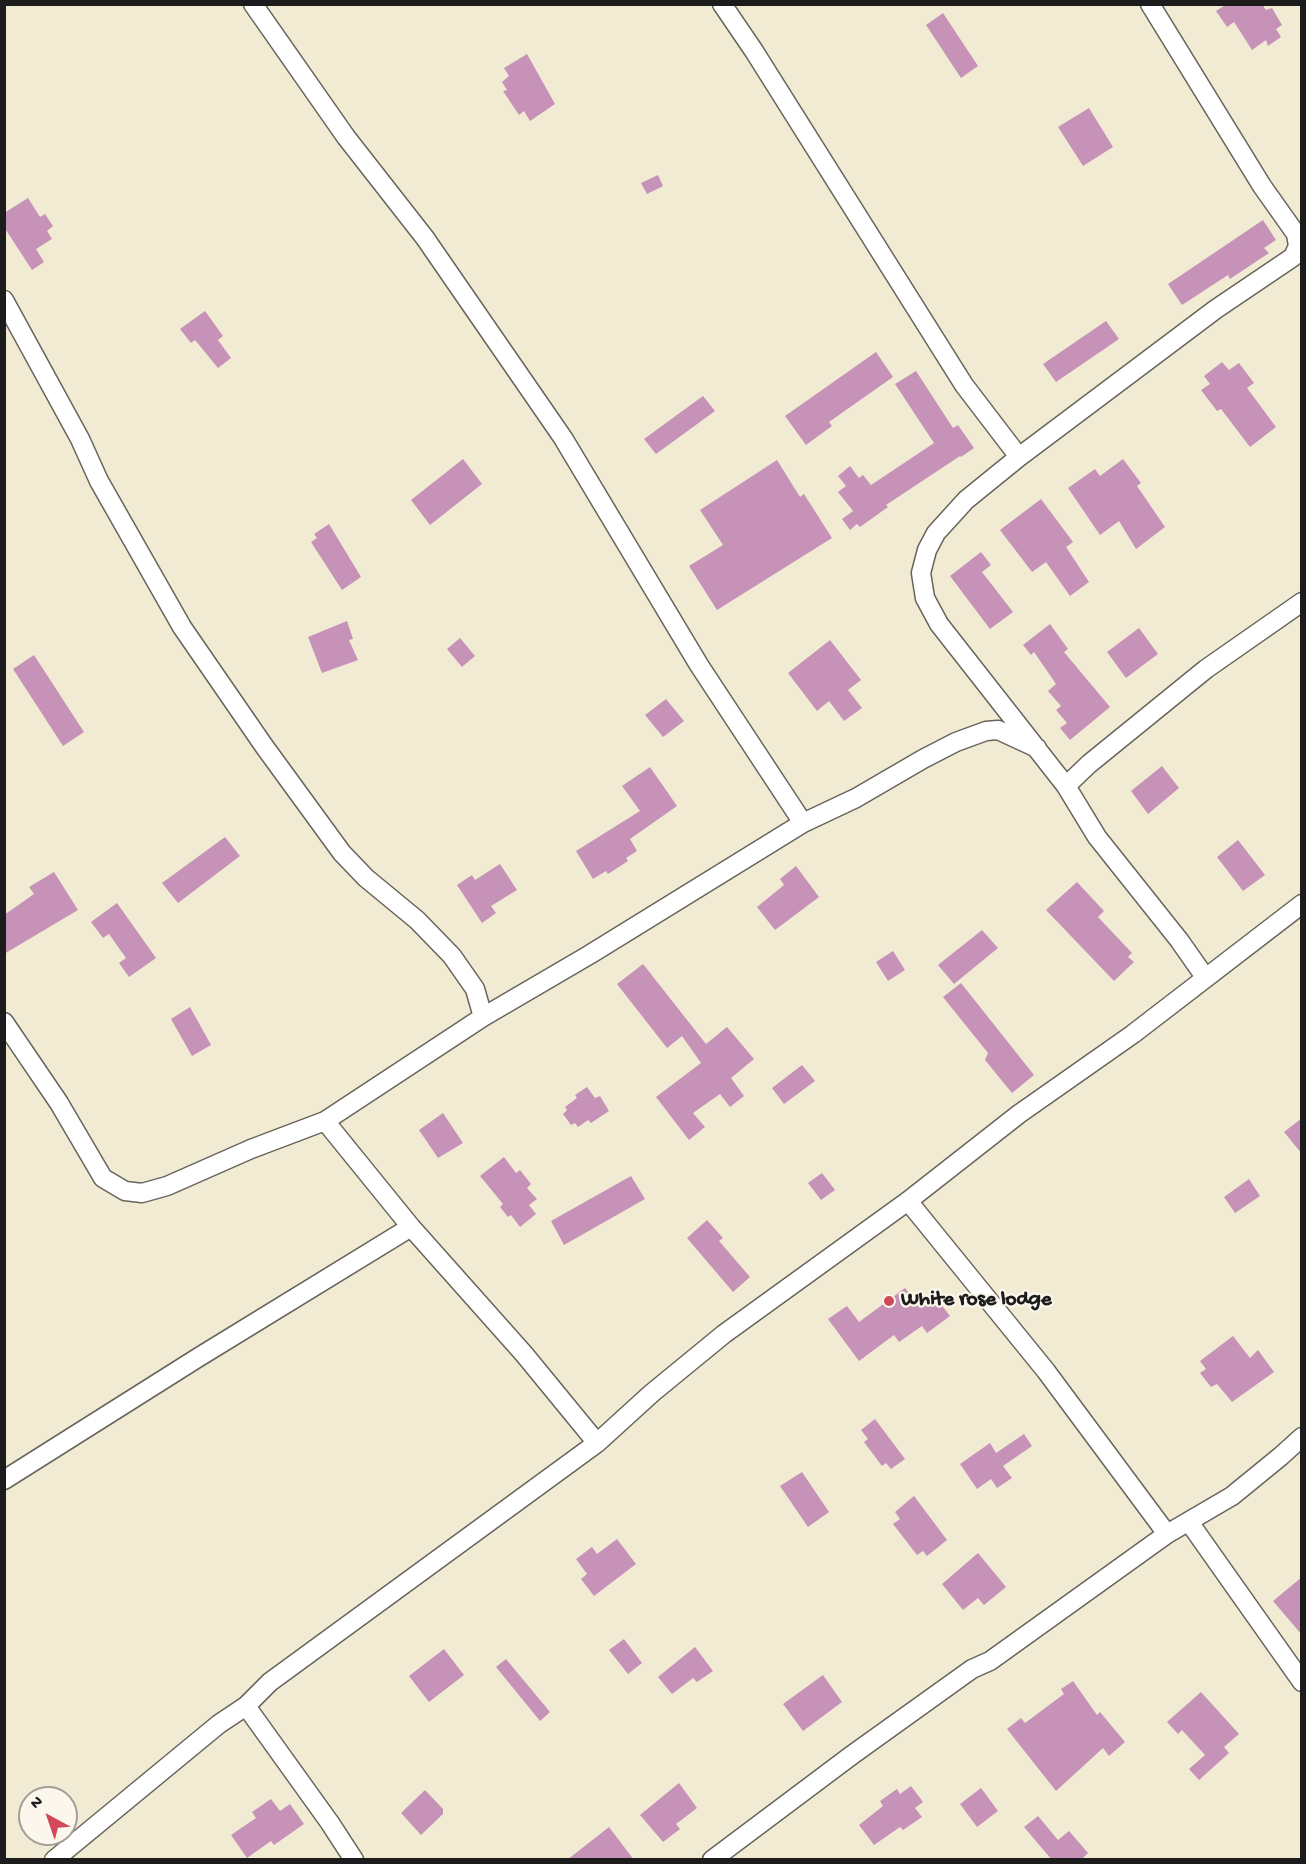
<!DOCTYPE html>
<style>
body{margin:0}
#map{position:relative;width:1306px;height:1864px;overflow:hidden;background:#f1ebd3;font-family:"Gochi Hand",sans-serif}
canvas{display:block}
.frame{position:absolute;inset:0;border:6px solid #1c1c1c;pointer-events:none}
.north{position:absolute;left:18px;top:1786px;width:60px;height:60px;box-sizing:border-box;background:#fbf7ec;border:2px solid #a29f99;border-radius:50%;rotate:320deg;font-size:16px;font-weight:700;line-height:24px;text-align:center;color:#1c1c1c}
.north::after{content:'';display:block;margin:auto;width:21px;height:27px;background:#d1495b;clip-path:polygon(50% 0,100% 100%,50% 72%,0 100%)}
</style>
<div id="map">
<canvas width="1306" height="1864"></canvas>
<div class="frame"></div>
<div class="north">N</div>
</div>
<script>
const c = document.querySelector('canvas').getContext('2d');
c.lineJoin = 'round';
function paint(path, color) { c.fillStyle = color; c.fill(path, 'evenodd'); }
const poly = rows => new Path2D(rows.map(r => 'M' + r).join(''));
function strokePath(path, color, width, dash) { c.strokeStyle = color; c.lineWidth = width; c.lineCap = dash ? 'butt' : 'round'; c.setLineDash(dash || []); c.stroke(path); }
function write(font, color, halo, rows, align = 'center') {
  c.font = font + ' "Gochi Hand",sans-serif'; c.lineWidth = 4.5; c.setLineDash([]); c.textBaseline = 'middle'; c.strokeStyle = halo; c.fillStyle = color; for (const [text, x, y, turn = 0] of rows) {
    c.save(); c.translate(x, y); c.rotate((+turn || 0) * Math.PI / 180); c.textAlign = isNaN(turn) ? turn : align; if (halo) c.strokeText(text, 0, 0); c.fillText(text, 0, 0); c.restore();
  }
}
paint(poly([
 [1227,4,1262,4,1266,10,1272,8,1282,25,1276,29,1281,37,1268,46,1266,40,1252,50,1234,22,1227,27,1216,11],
 [943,13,978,66,961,78,926,25],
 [527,54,555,104,530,121,524,111,519,115,503,91,507,90,502,82,509,76,504,68],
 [1089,108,1113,147,1083,166,1058,127],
 [658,175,663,186,647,194,641,183],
 [28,198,40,217,45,214,53,226,47,231,52,239,36,249,44,262,32,270,4,227,4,213],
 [1263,220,1276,240,1264,248,1269,253,1230,279,1228,275,1182,305,1168,284],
 [205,311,223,336,218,340,231,358,218,368,195,340,191,343,180,329],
 [1106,321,1119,339,1056,382,1043,364],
 [876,352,893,377,829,422,832,426,806,445,785,416],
 [1222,362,1229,370,1239,363,1254,383,1247,388,1276,427,1250,447,1221,409,1217,411,1201,390,1210,384,1204,376],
 [916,371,953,428,958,425,974,448,961,457,960,456,886,505,888,507,860,527,857,524,850,530,842,519,853,511,838,492,846,486,838,476,850,466,859,478,863,475,871,485,934,443,895,384],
 [703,396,715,411,656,454,644,439],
 [463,459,482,484,430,525,411,500],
 [1123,459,1141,483,1137,486,1165,527,1136,549,1119,521,1100,535,1068,488,1095,469,1100,476],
 [777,460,800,497,804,494,832,538,717,610,689,566,723,545,700,510],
 [1041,499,1073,542,1066,547,1089,582,1070,596,1046,562,1032,572,1000,530],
 [329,524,361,577,342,590,311,542,317,538,314,534],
 [981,552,991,565,982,572,1013,612,990,629,950,576],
 [347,621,353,639,349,640,358,660,322,673,308,637],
 [1050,624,1068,649,1064,652,1110,707,1070,740,1060,728,1067,723,1056,710,1061,706,1048,691,1056,684,1034,652,1031,655,1023,645],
 [1139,628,1158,654,1126,678,1107,652],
 [460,638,475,656,462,667,447,649],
 [830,640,861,680,848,690,862,708,844,721,829,701,817,711,788,673],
 [34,655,84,732,63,746,13,669],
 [666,699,684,721,663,737,645,715],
 [1162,766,1179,788,1148,814,1131,791],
 [650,767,677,806,630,839,637,851,626,858,628,861,608,874,606,871,593,879,576,851,640,811,622,786],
 [225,837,240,856,178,903,162,883],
 [1238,840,1265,875,1243,891,1217,857],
 [500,864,517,890,491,906,496,913,482,923,457,885,472,875,475,880],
 [796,866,819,897,775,930,757,907,784,885,780,879],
 [54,872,78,910,4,954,4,915,34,894,29,887],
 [1077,882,1104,911,1098,917,1132,953,1128,957,1134,962,1114,981,1046,910],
 [117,903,156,958,129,977,119,963,126,958,109,934,103,938,91,922],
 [982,930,998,948,954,984,938,965],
 [893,951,905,970,888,981,876,962],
 [643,964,706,1044,727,1027,754,1059,731,1078,744,1096,730,1107,720,1094,693,1113,705,1127,689,1140,656,1097,701,1063,682,1036,667,1048,617,984],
 [961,983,1034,1075,1012,1093,985,1060,988,1053,943,997],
 [190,1007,211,1045,192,1056,171,1019],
 [802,1065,815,1081,784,1104,772,1088],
 [587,1087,595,1098,600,1096,609,1111,591,1123,588,1120,578,1127,575,1123,571,1125,563,1114,567,1110,565,1107,577,1098,575,1095],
 [443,1113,463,1143,438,1158,419,1130],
 [1302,1118,1302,1154,1284,1132],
 [504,1157,516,1173,520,1170,531,1184,527,1188,537,1199,529,1205,536,1214,520,1227,511,1215,508,1217,500,1207,503,1204,480,1176],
 [822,1173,835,1190,821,1200,808,1183],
 [631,1176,645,1199,564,1245,551,1221],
 [1249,1179,1260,1196,1235,1213,1224,1197],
 [707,1220,723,1238,719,1241,750,1277,733,1292,687,1238],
 [905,1288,914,1299,923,1294,931,1304,937,1299,950,1316,927,1333,922,1326,899,1342,894,1335,859,1361,828,1319,847,1306,859,1322],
 [1233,1336,1250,1358,1258,1350,1274,1372,1232,1402,1217,1384,1211,1387,1200,1373,1206,1369,1200,1361],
 [875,1419,905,1459,891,1469,886,1463,882,1466,864,1442,868,1439,861,1430],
 [1024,1434,1032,1446,1003,1466,1012,1478,997,1488,991,1479,977,1489,960,1464,990,1443,996,1453],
 [802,1472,829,1512,808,1527,780,1486],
 [914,1496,947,1540,927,1556,923,1551,917,1555,893,1524,900,1519,895,1512],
 [617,1539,636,1564,594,1596,581,1579,587,1574,576,1559,592,1547,597,1554],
 [978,1553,1006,1587,984,1605,978,1598,963,1610,942,1584],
 [1302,1577,1302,1635,1273,1601],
 [624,1639,642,1663,628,1674,609,1650],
 [695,1647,713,1671,697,1682,693,1678,672,1694,658,1677],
 [444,1649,464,1675,429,1702,409,1676],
 [506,1659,550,1712,540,1721,496,1667],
 [823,1675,842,1702,803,1731,783,1704],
 [1073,1681,1097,1715,1100,1712,1125,1742,1109,1756,1103,1748,1056,1791,1007,1729,1021,1718,1025,1723,1064,1694,1061,1689],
 [1201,1692,1239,1734,1224,1747,1229,1753,1199,1780,1189,1769,1205,1755,1182,1730,1178,1734,1167,1722],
 [679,1783,697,1808,676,1824,680,1829,663,1842,640,1815],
 [911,1786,923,1802,915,1808,922,1817,903,1830,900,1827,874,1845,859,1825,883,1806,880,1801,897,1789,900,1794],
 [981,1788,998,1811,977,1827,960,1804],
 [425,1790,443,1809,443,1814,421,1835,401,1813],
 [271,1799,280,1811,290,1804,304,1824,274,1845,271,1841,247,1858,231,1835,256,1818,252,1812],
 [1038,1816,1058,1840,1069,1831,1088,1853,1081,1860,1052,1860,1024,1827],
 [609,1827,634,1860,567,1860]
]), '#c792b8');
const minor = poly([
 [253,4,346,137,425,238,563,438,699,665,803,823],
 [722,4,754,51,964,385,1019,457,966,500,936,533,927,550,921,573,925,598,939,624,1066,786,1097,837,1179,940,1205,977],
 [4,300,80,439,99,481,182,627,264,746,342,853,366,878,417,920,452,956,475,989,483,1017],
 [1019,457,1216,309,1293,257,1298,246,1296,234,1262,186,1150,4],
 [1066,786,1089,764,1206,669,1302,602],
 [4,1022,59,1103,103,1178,125,1191,142,1193,167,1186,251,1149,325,1121,483,1017,589,955,803,823,856,798,923,759,956,742,986,731,998,730,1037,748],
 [325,1121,411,1227,524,1354,597,1443],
 [908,1201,1046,1371,1167,1534],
 [4,1480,199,1357,411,1227],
 [1189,1522,1302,1682],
 [246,1706,330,1823,354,1860],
 [54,1860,219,1724,246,1706,270,1682,597,1443,652,1393,724,1334,908,1201,1019,1114,1133,1034,1302,904],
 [712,1860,852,1755,972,1669,990,1661,1167,1534,1232,1496,1281,1456,1302,1437]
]);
strokePath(minor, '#67645c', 21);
strokePath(minor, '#fff', 18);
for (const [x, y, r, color] of [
 [889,1301,6,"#d1495b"]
]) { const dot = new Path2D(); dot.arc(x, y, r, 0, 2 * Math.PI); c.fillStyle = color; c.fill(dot); strokePath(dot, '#fbf7ec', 2); }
write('bold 21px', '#1c1c1c', '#fbf7ec', [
 ["White rose lodge",901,1301]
], 'left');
</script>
